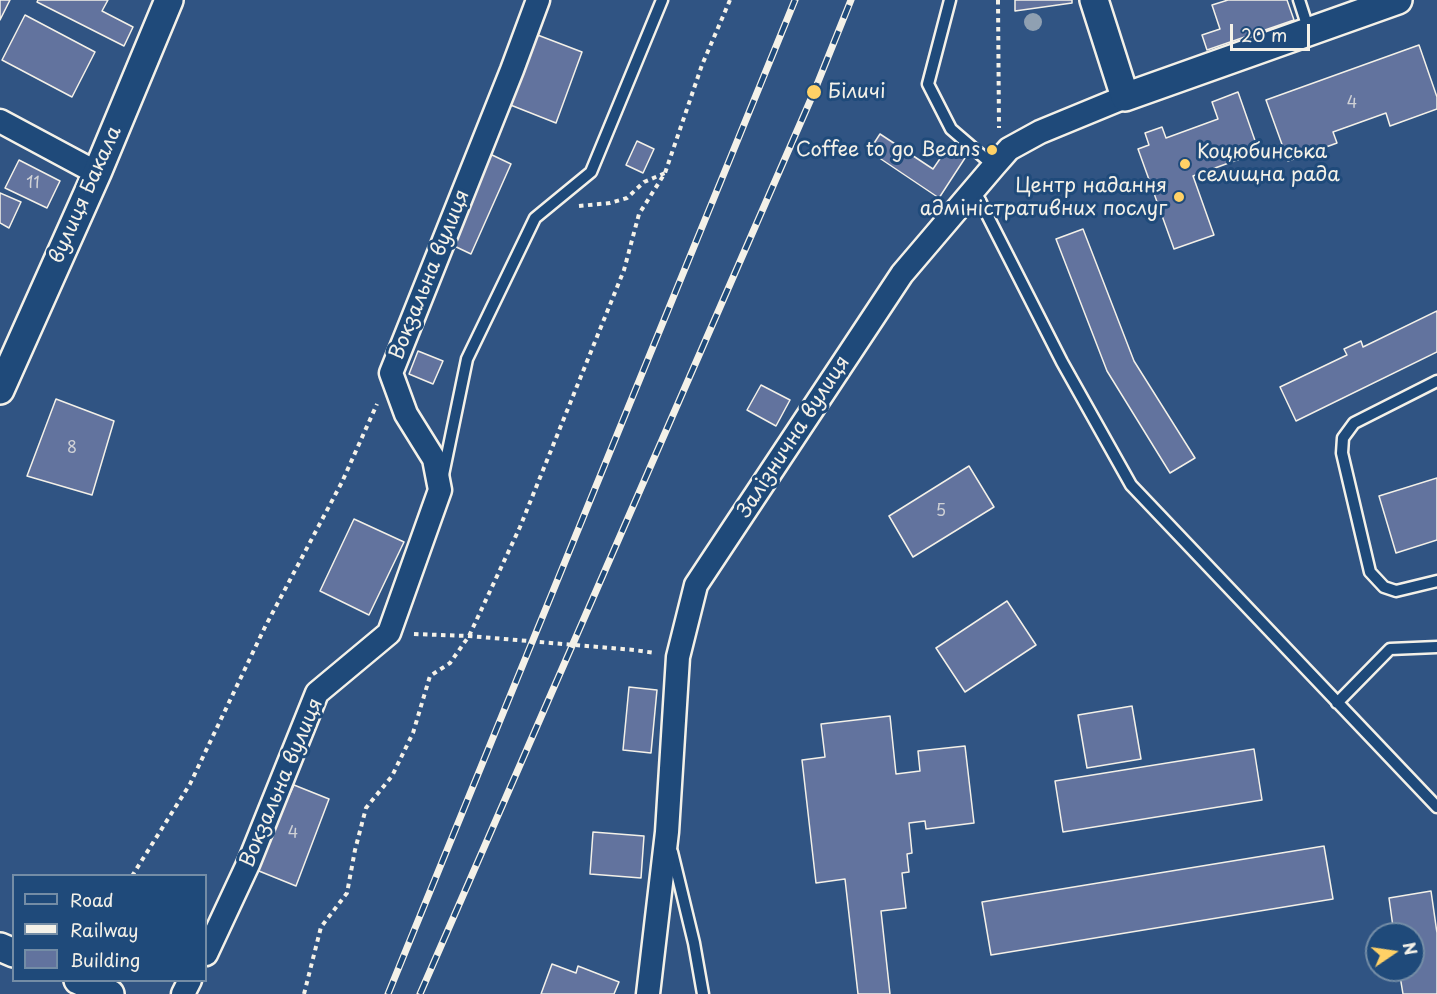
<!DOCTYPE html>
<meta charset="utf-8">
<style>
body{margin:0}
#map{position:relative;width:1437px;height:994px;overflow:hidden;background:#305483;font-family:"Playpen Sans",sans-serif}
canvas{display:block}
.legend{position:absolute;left:12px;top:874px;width:195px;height:108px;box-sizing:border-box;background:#1f4a7a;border:2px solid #748da6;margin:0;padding:8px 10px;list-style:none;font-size:18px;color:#f4f1e8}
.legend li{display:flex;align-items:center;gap:12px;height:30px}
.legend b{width:30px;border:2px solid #748da6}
.north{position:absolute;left:1365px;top:922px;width:60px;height:60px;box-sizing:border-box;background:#1f4a7a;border:2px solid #748da6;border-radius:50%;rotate:77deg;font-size:16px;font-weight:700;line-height:24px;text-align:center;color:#f4f1e8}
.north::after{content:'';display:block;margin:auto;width:21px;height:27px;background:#ffd166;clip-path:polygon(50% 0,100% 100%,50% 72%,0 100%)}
.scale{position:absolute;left:1230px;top:24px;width:80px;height:27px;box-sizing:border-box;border:3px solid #f4f1e8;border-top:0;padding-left:8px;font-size:18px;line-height:21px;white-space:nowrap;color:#f4f1e8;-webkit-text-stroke:4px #1f4a7a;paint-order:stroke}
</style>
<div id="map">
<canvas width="1437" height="994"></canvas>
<ul class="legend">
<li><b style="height:8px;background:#1f4a7a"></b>Road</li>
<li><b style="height:8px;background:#f4f1e8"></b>Railway</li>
<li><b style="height:16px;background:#62739e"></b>Building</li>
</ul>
<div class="north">N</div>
<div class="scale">20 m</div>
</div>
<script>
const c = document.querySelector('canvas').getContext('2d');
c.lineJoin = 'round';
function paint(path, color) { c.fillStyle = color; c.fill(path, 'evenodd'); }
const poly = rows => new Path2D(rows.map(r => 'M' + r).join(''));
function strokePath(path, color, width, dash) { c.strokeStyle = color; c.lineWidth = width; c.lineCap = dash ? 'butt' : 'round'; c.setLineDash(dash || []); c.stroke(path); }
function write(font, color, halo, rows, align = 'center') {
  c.font = font + ' "Playpen Sans",sans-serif'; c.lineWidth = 6; c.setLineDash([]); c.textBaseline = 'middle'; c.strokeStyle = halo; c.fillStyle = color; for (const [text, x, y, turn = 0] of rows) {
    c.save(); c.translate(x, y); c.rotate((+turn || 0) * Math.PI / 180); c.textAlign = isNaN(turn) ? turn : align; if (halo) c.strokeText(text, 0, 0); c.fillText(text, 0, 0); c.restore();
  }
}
const building = poly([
 [0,0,10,0,0,20,0,0],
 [38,0,108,0,102,11,133,27,124,46,37,2,38,0],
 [1015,0,1072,0,1072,3,1015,11,1015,0],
 [1228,0,1287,0,1294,20,1207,50,1202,35,1220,29,1212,5,1228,0],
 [25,15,95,52,72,97,2,60,25,15],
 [535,34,582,52,556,123,508,104,535,34],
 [1419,45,1437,97,1437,109,1390,126,1386,113,1333,132,1337,143,1288,161,1266,100,1419,45],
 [1238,92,1259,152,1193,176,1214,235,1174,249,1138,149,1149,145,1145,133,1162,127,1166,138,1218,119,1212,102,1238,92],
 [880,134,933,169,948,147,965,158,939,198,869,151,880,134],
 [637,141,654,149,643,173,626,165,637,141],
 [490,154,511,164,471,254,450,244,490,154],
 [19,160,60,181,47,208,5,188,19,160],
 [0,193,21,202,9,228,0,223,0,193],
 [1083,229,1134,361,1195,458,1170,473,1107,371,1056,239,1083,229],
 [1437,311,1437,352,1296,421,1280,387,1347,355,1344,349,1361,341,1363,347,1437,311],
 [418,351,443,361,433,384,409,374,418,351],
 [761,385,790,400,776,426,747,410,761,385],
 [56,399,114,421,92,495,27,476,56,399],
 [969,466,994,507,913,557,889,516,969,466],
 [1437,478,1437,540,1396,553,1379,496,1437,478],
 [354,519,404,542,369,615,320,591,354,519],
 [1007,601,1036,645,965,692,936,648,1007,601],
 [629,687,657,690,651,753,623,750,629,687],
 [1132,706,1141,759,1087,768,1078,715,1132,706],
 [890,716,896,774,920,771,918,751,965,746,974,823,926,829,925,821,909,823,912,853,907,854,909,872,902,873,906,908,881,911,890,994,858,994,845,879,816,883,802,760,825,757,821,724,890,716],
 [1254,749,1262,800,1063,832,1055,781,1254,749],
 [294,785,329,799,296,886,254,869,294,785],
 [593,832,644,836,641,878,590,874,593,832],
 [1324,846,1333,899,991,955,982,902,1324,846],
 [1431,891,1437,933,1437,994,1403,994,1399,970,1413,970,1413,934,1394,934,1389,898,1431,891],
 [552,964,576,973,578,966,619,982,614,994,541,994,552,964]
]);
paint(building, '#62739e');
strokePath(building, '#f4f1e8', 1.5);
const service = poly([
 [950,0,928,84,951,129,994,166],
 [1299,0,1309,31],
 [974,189,1062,362,1131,485,1437,807],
 [1437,381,1354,423,1343,438,1342,453,1370,572,1384,587,1396,591,1437,581],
 [443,475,467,359,535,218,591,172,662,0],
 [1337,703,1390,649,1437,647],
 [672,852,694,943,703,994]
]);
const minor = poly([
 [0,121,97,173],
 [206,954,249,862,317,693,389,633,440,490,434,459,406,414,391,373,512,70,538,0],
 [183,994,190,980],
 [648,994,667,832,678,657,696,585,902,274,994,166,1009,149,1040,132,1125,97]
]);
const tertiary = poly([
 [1094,0,1125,97,1398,0],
 [0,390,97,173,169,0],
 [0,947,14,953],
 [78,980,110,994]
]);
strokePath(service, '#f4f1e8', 15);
strokePath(minor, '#f4f1e8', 27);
strokePath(tertiary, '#f4f1e8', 32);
strokePath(poly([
 [998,0,999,128],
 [579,206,610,203,627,198,644,182,665,173],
 [414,634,469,636,634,650,655,653],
 [132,876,190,784,265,627,342,482,377,404],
 [304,994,321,927,347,893,355,850,366,808,392,776,413,733,430,676,450,663,469,636,520,527,624,270,639,214,665,173,702,65,730,0]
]), '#f4f1e8', 4, [4.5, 4.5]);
strokePath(service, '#1f4a7a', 10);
strokePath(minor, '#1f4a7a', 22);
strokePath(tertiary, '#1f4a7a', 27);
const rail = poly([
 [388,994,795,0],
 [420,994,814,92,851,0]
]);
strokePath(rail, '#f4f1e8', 7);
strokePath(rail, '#1f4a7a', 4.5, [14]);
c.fillStyle = '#8fa0b2';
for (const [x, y] of [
 [1033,22]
]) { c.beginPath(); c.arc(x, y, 9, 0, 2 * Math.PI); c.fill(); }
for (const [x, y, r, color] of [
 [814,92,8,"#ffd166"],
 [992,150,6,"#ffd166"],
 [1185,164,6,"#ffd166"],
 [1179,197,6,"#ffd166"]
]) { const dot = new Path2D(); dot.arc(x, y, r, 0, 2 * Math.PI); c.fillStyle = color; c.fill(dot); strokePath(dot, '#1f4a7a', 2); }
write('16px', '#d0d2d6', null, [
 ["4",1352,104],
 ["11",33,184],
 ["8",72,449],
 ["5",941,512],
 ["4",293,834]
]);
write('20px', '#f4f1e8', '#1f4a7a', [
 ["Біличі",828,92],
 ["Coffee to go Beans",980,150,"right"],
 ["Коцюбинська",1197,152],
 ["селищна рада",1197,175],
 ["Центр надання",1167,186,"right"],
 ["адміністративних послуг",1167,209,"right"]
], 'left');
write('20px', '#f4f1e8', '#1f4a7a', [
 ["вулиця Бакала",86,195,-66],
 ["Вокзальна вулиця",430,275,-68],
 ["Залізнична вулиця",794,437,-57],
 ["Вокзальна вулиця",282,783,-67]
]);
</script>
